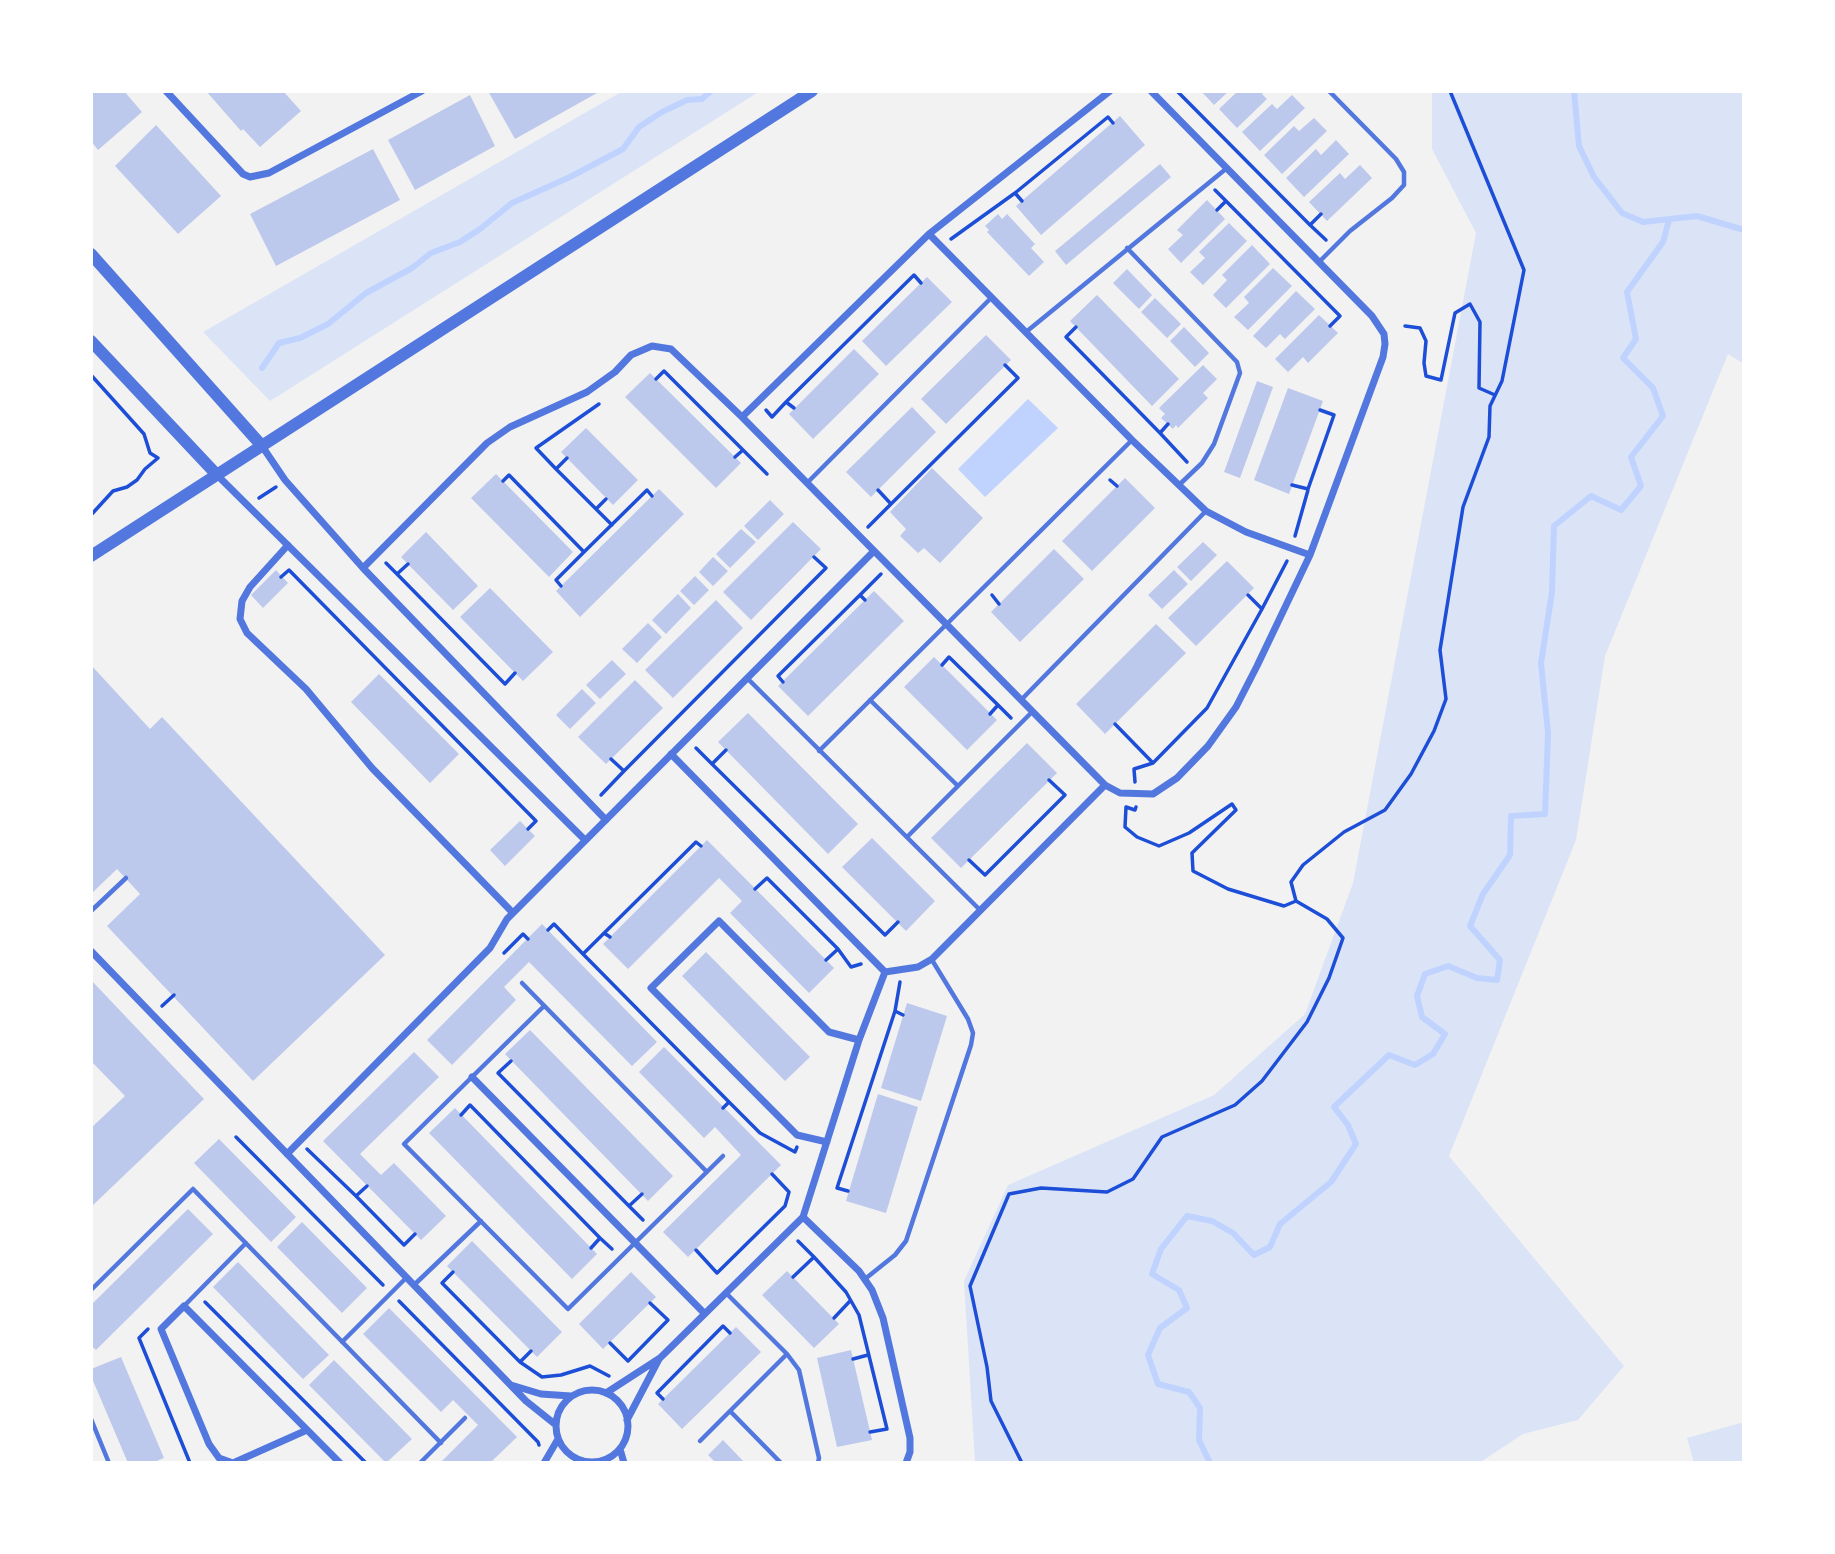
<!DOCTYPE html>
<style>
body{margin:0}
#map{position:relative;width:1835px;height:1554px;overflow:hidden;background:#f2f2f2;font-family:"DM Sans",sans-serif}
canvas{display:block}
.frame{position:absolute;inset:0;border:93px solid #fff;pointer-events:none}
</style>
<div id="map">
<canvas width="1835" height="1554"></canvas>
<div class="frame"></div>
</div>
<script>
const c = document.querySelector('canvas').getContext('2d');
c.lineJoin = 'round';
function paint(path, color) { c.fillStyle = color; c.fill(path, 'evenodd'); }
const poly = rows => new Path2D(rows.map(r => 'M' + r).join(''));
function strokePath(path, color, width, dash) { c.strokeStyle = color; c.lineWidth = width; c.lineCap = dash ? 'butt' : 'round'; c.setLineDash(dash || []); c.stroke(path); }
paint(poly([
 [623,91,760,91,270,401,203,332],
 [1432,91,1744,91,1744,364,1728,354,1605,656,1576,840,1449,1156,1624,1366,1578,1420,1523,1434,1479,1463,975,1463,964,1281,1008,1185,1214,1095,1305,1014,1353,883,1476,233,1432,149],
 [1744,1422,1744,1463,1694,1463,1687,1438]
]), '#dbe4f7');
paint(poly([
 [1028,399,1058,428,985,497,958,469]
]), '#bfd3fe');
strokePath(poly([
 [1574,91,1579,146,1594,177,1622,213,1643,222,1697,216,1744,230],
 [262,368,279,343,300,338,328,324,366,293,412,268,431,253,460,242,480,229,512,203,570,177,623,149,639,127,662,112,687,100,702,99,711,91],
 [1210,1463,1199,1440,1200,1408,1189,1392,1158,1384,1148,1355,1160,1328,1187,1308,1179,1290,1152,1274,1161,1249,1187,1216,1212,1221,1233,1233,1254,1255,1270,1247,1280,1224,1331,1182,1356,1144,1348,1125,1334,1107,1389,1055,1415,1065,1433,1054,1445,1034,1422,1017,1417,996,1425,974,1448,966,1477,978,1497,980,1500,960,1470,926,1483,894,1510,855,1511,816,1545,814,1548,733,1541,663,1552,592,1554,526,1591,496,1621,510,1641,486,1631,457,1663,416,1653,388,1623,358,1636,339,1627,292,1663,242,1669,220]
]), '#bfd3fe', 6);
paint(poly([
 [91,91,124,91,142,112,98,150,91,141],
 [206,91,283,91,301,111,260,147,243,129,241,131],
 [488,91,596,91,597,93,515,139],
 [1201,91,1229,91,1214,105],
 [1238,91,1265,91,1262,94,1267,99,1237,128,1219,109],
 [470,95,495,146,415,190,388,140],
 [1292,95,1305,108,1260,151,1242,132,1272,104,1277,109],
 [1120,116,1145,145,1041,235,1016,206],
 [1314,118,1327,131,1282,174,1264,155,1294,126,1299,131],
 [156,125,221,196,178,234,115,166],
 [1336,140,1349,154,1304,197,1286,178,1316,149,1321,155],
 [373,149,400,200,276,266,250,214],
 [1160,164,1171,177,1066,265,1055,251],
 [1360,165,1372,178,1327,221,1309,202,1340,173,1345,179],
 [1207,200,1225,219,1181,263,1168,249,1183,235,1177,230],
 [998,214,1002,219,1007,214,1035,244,1031,248,1044,262,1029,276,987,232,989,230,985,226],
 [1229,223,1247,241,1203,285,1190,272,1205,258,1199,252],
 [1252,245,1270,264,1226,308,1213,295,1227,280,1222,275],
 [1273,268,1292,286,1248,330,1234,317,1249,303,1244,297],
 [1127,269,1152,295,1139,309,1113,283],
 [927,277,952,302,886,366,862,341],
 [1296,291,1315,309,1285,339,1280,334,1266,348,1253,336],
 [1097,295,1179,379,1152,406,1070,321],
 [1155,298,1181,324,1167,338,1141,312],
 [1319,315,1338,333,1308,363,1303,357,1288,372,1275,359],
 [1184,327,1209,353,1195,367,1170,341],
 [986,335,1011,360,946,424,921,399],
 [854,349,879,374,813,439,789,414],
 [1203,365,1217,379,1203,393,1208,398,1178,428,1176,425,1173,429,1161,418,1165,414,1159,408],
 [650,373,741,463,716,488,625,397],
 [1257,381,1273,387,1240,478,1224,472],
 [1288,388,1323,401,1289,494,1254,480],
 [912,407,936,432,871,497,846,472],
 [586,428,638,480,613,505,561,452],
 [932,468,983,518,940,563,924,548,918,553,900,536,906,529,890,512],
 [496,474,573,552,549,577,471,498],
 [1125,478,1155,508,1092,571,1062,541],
 [659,489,684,514,580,617,556,591],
 [770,500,784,514,758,540,744,526],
 [793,522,821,549,751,620,723,592],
 [741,529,756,542,730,568,716,554],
 [426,532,478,586,453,610,401,557],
 [1203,542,1217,555,1191,581,1177,567],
 [1054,549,1084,579,1020,642,991,612],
 [713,557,728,571,713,586,699,572],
 [1227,561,1254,588,1196,646,1168,618],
 [276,570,288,583,263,608,251,595],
 [1174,570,1188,584,1162,609,1148,595],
 [695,576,709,590,694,605,680,591],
 [490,588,553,652,523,681,460,617],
 [874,591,904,621,808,716,778,686],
 [678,594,691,608,666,634,652,620],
 [716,600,743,628,673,698,645,670],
 [648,623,662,637,637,663,622,649],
 [1156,624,1186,653,1105,734,1076,704],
 [934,657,997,720,967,750,904,687],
 [612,660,626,674,600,699,586,685],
 [91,665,150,729,162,717,385,955,253,1081,107,926,140,894,117,869,91,894],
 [379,674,459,754,430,783,351,702],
 [635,680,663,708,606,764,578,737],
 [582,689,596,703,570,729,556,715],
 [748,713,858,824,828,854,718,742],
 [1027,743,1057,773,961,868,931,838],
 [520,821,535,836,505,866,490,850],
 [872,838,935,901,906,931,842,867],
 [707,840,834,968,809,993,730,913,742,901,719,878,628,969,603,944],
 [542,924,657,1042,632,1066,529,962,504,987,516,1000,452,1065,427,1040],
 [706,952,810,1057,785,1081,682,976],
 [91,980,204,1099,91,1207,91,1128,125,1096,91,1061],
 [907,1003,947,1016,921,1101,881,1088],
 [530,1030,673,1176,648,1201,505,1054],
 [664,1047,781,1165,688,1257,663,1232,741,1155,715,1127,704,1138,639,1072],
 [414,1052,439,1077,360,1154,381,1175,394,1163,446,1216,421,1240,323,1141],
 [878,1094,918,1107,886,1213,846,1201],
 [455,1108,597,1254,572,1279,429,1133],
 [219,1139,296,1217,271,1242,194,1163],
 [188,1209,213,1234,96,1350,91,1345,91,1305],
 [302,1222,367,1288,342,1313,277,1247],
 [472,1241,562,1332,537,1357,447,1266],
 [238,1262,329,1355,303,1379,213,1287],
 [787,1271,839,1324,814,1348,762,1295],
 [631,1272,656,1297,603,1349,579,1324],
 [389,1308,517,1437,490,1463,440,1463,478,1425,453,1400,441,1412,363,1334],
 [736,1327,761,1352,682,1429,658,1404],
 [851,1350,872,1440,837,1447,817,1358],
 [121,1357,164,1458,152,1463,128,1463,91,1376,91,1369],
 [334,1360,412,1439,386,1463,309,1385],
 [723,1440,745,1463,716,1463,708,1455]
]), '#bdc9ec');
strokePath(poly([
 [1177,91,1310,225,1321,214],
 [1215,190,1226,201],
 [1022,201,1015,193,1108,117,1113,123],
 [1217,210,1226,201,1340,316,1330,326],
 [1310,225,1326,240],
 [951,239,1015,193],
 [1405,326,1420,328,1426,341,1424,363,1426,376,1441,380,1455,313,1470,304,1480,322,1479,388,1495,395],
 [1076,327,1066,337,1160,433,1168,424],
 [91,375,144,434,150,453,158,458,145,469,137,480,127,487,113,491,91,515],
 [656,379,664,371,743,450,735,457],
 [794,408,786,402,914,275,921,283],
 [766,410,772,417,786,402],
 [1160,433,1187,462],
 [743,450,767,474],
 [567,458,556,469,612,525],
 [556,469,536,448,599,404],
 [1110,480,1117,486],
 [503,481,509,475,584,552],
 [1292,485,1308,489,1334,415,1320,410],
 [878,490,891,504,1018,378,1005,365],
 [259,498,276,487],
 [596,509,606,499],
 [868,527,891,504],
 [1295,536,1308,490],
 [386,563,397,574],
 [408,564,397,574,505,684,515,673],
 [281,577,289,570,536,821,528,829],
 [561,586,556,580,584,552,647,490,652,496],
 [860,595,881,574],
 [992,595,999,604],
 [1262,609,1287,561],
 [942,665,949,657,998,705,990,714],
 [783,682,778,676,860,595,865,600],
 [998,705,1011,718],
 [1115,724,1153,763,1207,708,1262,609,1248,595],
 [696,748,712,764],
 [726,750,712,764,885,935,898,922],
 [611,759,624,771,826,568,814,557],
 [1135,782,1134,769,1153,763],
 [601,795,624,771],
 [1136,807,1135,810,1126,807,1125,827,1137,837,1159,846,1189,833,1232,804,1236,810,1192,853,1193,871,1228,889,1284,906,1296,901],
 [969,860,985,875,1065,795,1049,780],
 [755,889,767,878,838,949,826,960],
 [548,930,554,924,583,954,696,842,701,846],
 [604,933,610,937],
 [838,949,851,967,861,964],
 [504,953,523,934,528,939],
 [583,954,729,1102,723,1108],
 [162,1006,174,995],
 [895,1011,900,982],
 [511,1061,498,1073,629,1206,642,1194],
 [729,1102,760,1133,795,1152,797,1147],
 [461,1115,470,1105,600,1238,591,1248],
 [236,1137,383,1285],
 [307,1149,356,1196],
 [367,1186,356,1196,404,1245,415,1234],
 [848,1191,837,1188,895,1011,903,1015],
 [629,1206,643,1220],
 [600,1238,612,1249],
 [798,1241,814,1257],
 [696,1250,717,1273,785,1206,789,1192,772,1174],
 [453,1272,442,1283,520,1362,531,1351],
 [793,1277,814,1257,846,1292,859,1315,887,1429,870,1432],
 [399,1301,538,1442,539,1445],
 [205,1302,366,1463],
 [834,1318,850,1301],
 [148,1329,139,1338,190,1463],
 [610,1343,628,1361,668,1320,650,1303],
 [853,1359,868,1355],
 [520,1362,542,1377,561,1375,590,1366,609,1376],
 [663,1399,657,1393,723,1326,730,1333],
 [296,1463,303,1463],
 [1022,1463,991,1401,987,1367,970,1286,1009,1194,1041,1188,1107,1192,1133,1179,1162,1137,1235,1105,1262,1081,1307,1022,1329,978,1343,938,1327,919,1296,901,1291,882,1303,865,1344,832,1385,810,1411,774,1434,731,1446,699,1440,650,1463,507,1489,437,1490,406,1502,381,1524,270,1450,91]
]), '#1d4ed8', 3.5);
strokePath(poly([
 [1127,248,1237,362,1240,373,1214,444,1202,463,1179,485],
 [1319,262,1350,231,1392,198,1404,185,1404,172,1396,159,1329,91],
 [1026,332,1227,168],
 [807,483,991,298],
 [747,678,981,911],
 [870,700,958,786],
 [1021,700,1206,511],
 [819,751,1132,440],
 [907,837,1032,712],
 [91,911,126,878],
 [522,983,707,1172],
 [544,1006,404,1144,568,1309,723,1156],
 [865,1279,895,1255,906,1241,971,1045,973,1033,968,1019,932,960],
 [414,1285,481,1221],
 [91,1290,193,1189,441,1443],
 [726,1293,787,1354,799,1370,819,1458,818,1463],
 [184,1306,246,1243],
 [342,1342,406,1278],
 [730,1411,781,1463],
 [91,1419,109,1463],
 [700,1441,787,1354],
 [420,1463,465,1418]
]), '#5277de', 4.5);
strokePath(poly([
 [166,91,243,174,250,177,269,173,422,91],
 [929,234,1132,440,1206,511,1246,532,1310,555],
 [742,417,929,234,1110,91],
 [262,446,285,480,363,568,606,820],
 [217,475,585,840],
 [288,545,250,587,242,601,240,619,247,633,306,689,372,768,513,913],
 [363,568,487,443,510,427,587,392,615,372,631,355,652,346,671,349,742,417,1105,785,1120,793,1153,794,1177,778,1208,746,1236,707,1257,666,1310,555,1383,357,1385,344,1384,334,1372,316,1151,91],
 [91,951,526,1401,556,1425],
 [885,972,918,967,932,959,1105,785],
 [472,1077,704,1313],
 [827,1142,797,1135,651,988,719,921,829,1032,859,1040],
 [287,1154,490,948,507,919,874,551],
 [803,1217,859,1271,872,1290,883,1318,910,1438,910,1452,906,1463],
 [511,1385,541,1394,571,1396],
 '556 1426a36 36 0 1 1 72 0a36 36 0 1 1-72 0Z',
 [606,1393,660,1358,803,1217,859,1040,885,972,671,754],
 [627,1420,659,1359],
 [307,1430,233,1463,219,1458,209,1444,161,1329,184,1306,340,1463],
 [620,1449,624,1463],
 [544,1463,558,1439]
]), '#5277de', 7);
strokePath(poly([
 [91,254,262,446],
 [91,341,217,475],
 [91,556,812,91]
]), '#5277de', 12);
</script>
